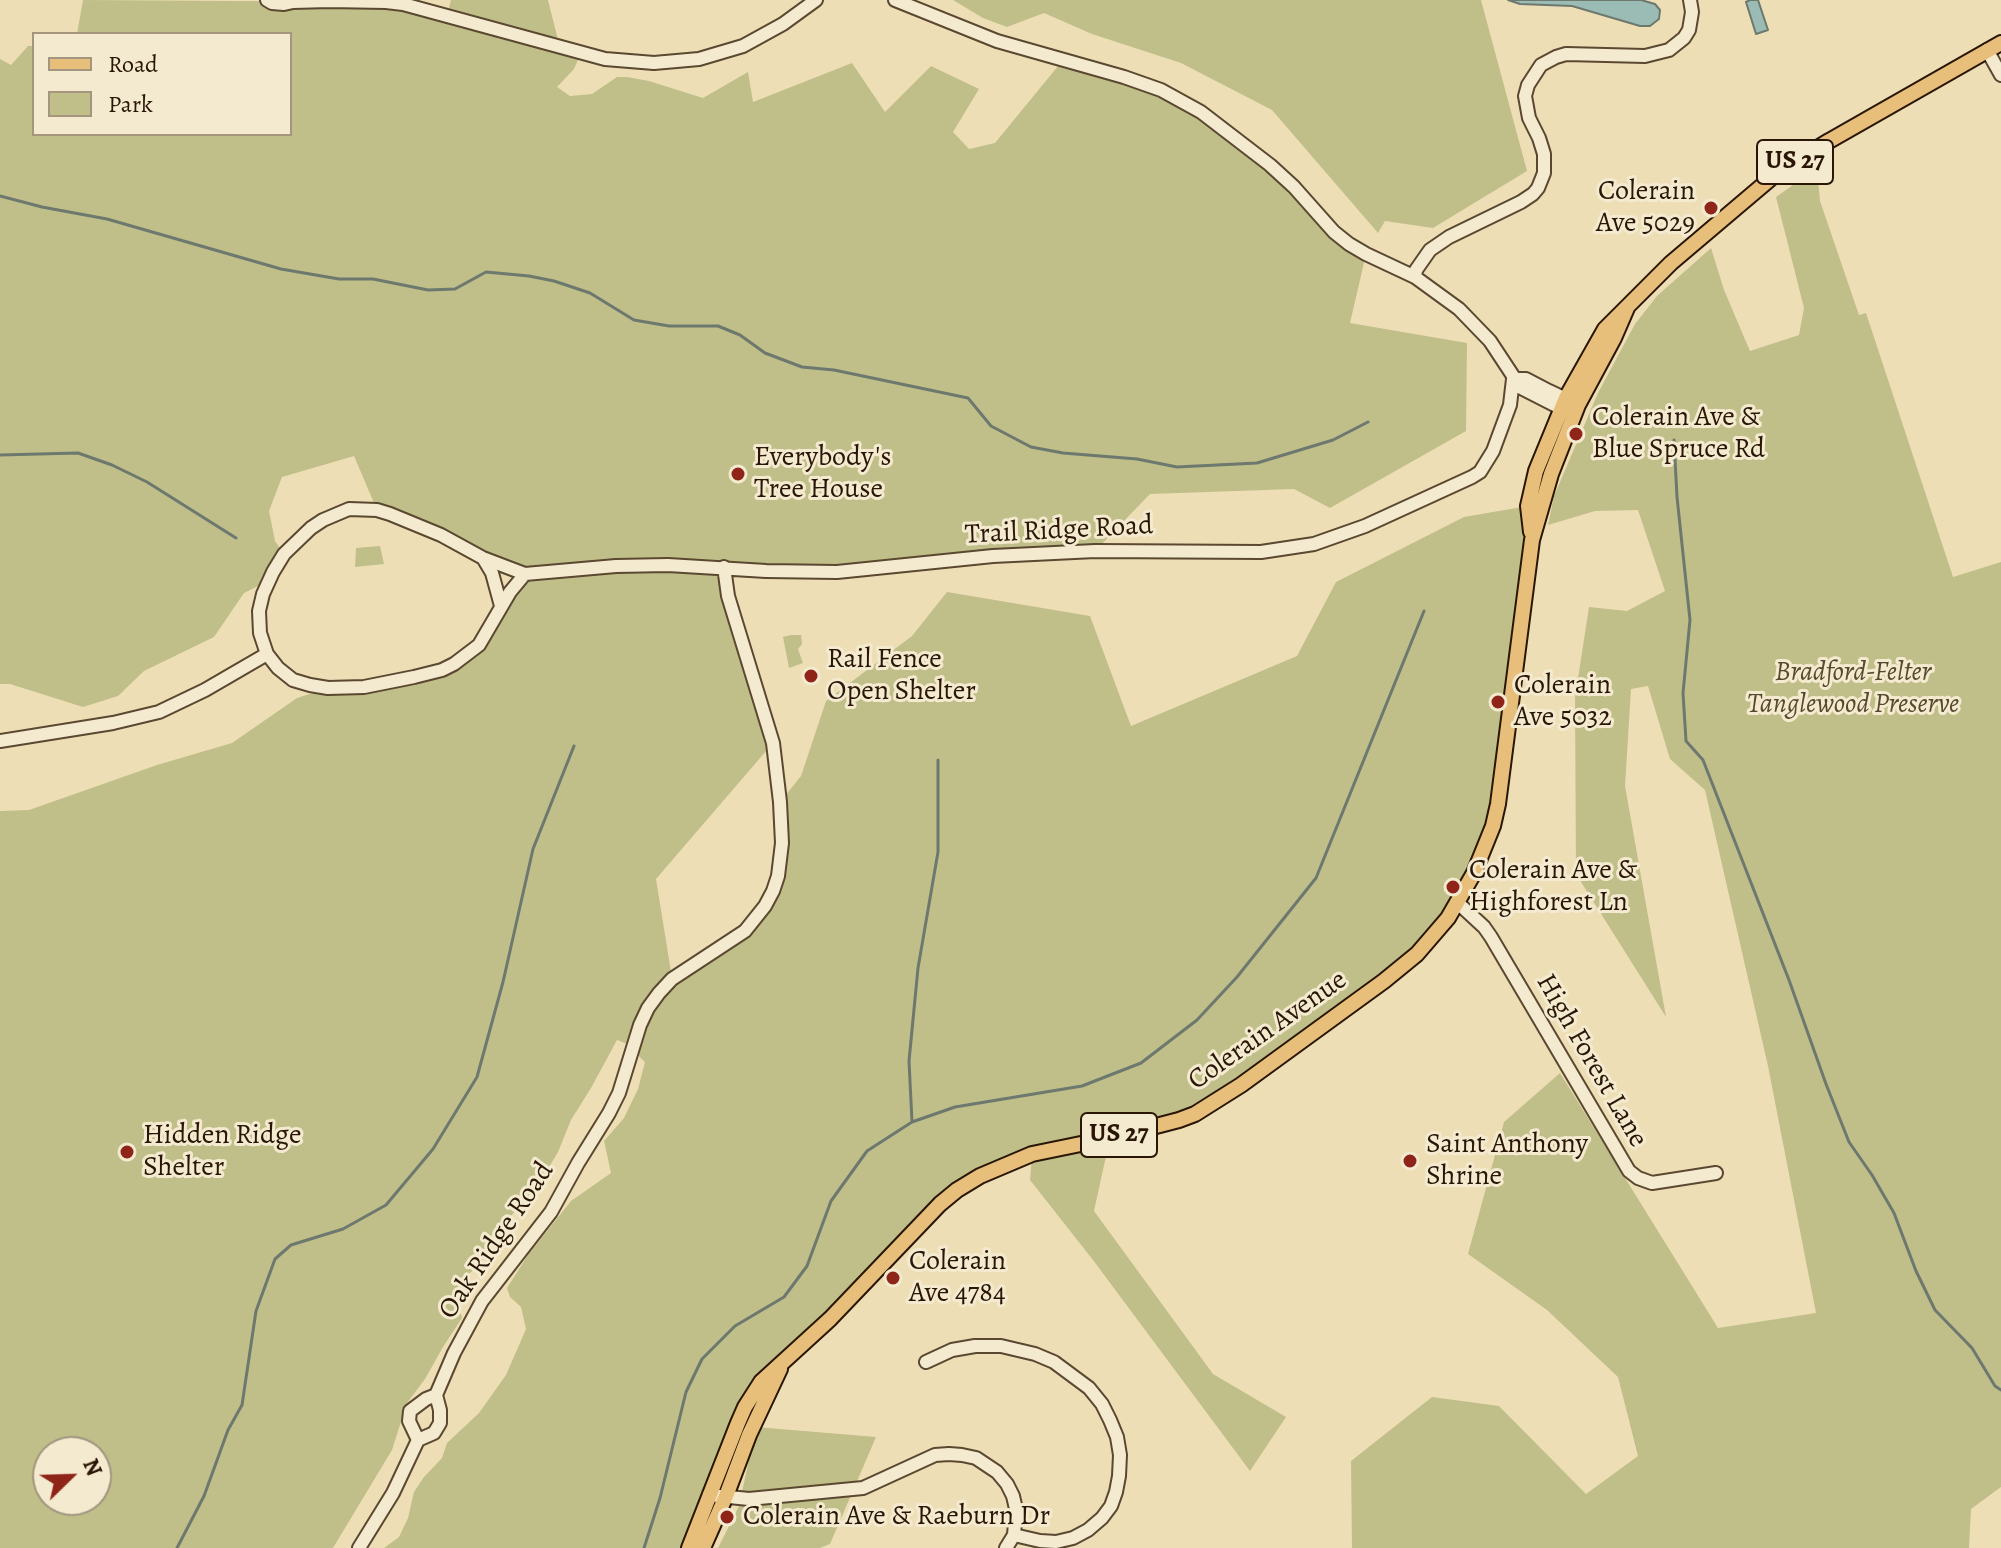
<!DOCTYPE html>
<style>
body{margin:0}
#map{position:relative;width:2001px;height:1548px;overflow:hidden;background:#eedeb6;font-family:Alegreya,serif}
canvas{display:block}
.legend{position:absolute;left:32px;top:32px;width:260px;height:104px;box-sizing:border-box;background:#f4ead0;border:2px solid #a3957e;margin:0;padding:10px 14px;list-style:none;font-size:24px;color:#291604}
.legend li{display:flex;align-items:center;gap:16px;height:40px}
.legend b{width:40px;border:2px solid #a3957e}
.north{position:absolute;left:32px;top:1436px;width:80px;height:80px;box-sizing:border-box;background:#f4ead0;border:2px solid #a3957e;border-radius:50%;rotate:67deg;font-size:22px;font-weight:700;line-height:32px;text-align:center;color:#291604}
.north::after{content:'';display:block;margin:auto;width:28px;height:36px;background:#8f2418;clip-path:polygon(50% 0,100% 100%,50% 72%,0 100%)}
</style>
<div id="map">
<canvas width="2001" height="1548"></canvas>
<ul class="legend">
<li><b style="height:10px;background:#e7bf7b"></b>Road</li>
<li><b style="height:22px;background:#c0bf89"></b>Park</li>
</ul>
<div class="north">N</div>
</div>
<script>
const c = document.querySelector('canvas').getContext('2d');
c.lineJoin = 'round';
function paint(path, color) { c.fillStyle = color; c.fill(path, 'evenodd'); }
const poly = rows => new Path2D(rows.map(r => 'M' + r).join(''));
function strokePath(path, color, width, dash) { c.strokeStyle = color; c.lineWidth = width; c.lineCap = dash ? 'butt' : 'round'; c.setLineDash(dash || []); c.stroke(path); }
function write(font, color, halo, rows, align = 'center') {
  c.font = font + ' Alegreya,serif'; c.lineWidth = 6; c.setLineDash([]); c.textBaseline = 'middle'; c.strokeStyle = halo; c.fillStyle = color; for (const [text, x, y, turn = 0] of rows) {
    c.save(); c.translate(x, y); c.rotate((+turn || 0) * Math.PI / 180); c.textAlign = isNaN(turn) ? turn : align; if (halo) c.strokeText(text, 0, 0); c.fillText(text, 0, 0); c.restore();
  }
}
paint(poly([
 [83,0,386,2,447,16,451,0,548,0,560,48,581,53,574,69,557,87,570,96,592,94,617,77,627,77,649,81,703,98,748,72,753,102,852,63,885,112,931,66,979,89,953,132,969,149,995,143,1063,60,1124,77,1201,112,1366,254,1350,323,1467,343,1466,431,1330,508,1294,489,1150,494,1095,551,877,568,724,567,773,743,656,879,672,978,734,939,773,891,780,802,801,776,826,701,912,636,947,592,1090,616,1131,726,1297,656,1336,582,1464,517,1528,506,1532,540,1483,853,1417,954,1195,1114,1110,1138,1094,1211,1213,1374,1286,1417,1250,1471,1093,1260,1030,1180,1032,1155,980,1176,761,1382,689,1548,384,1548,399,1537,408,1518,414,1492,424,1477,442,1458,447,1443,479,1413,506,1375,526,1329,521,1307,510,1297,507,1288,528,1255,571,1201,611,1173,604,1141,624,1118,638,1089,645,1062,625,1043,617,1040,591,1088,571,1120,558,1152,539,1184,503,1225,491,1236,483,1260,467,1276,458,1303,462,1318,443,1347,425,1379,407,1403,392,1450,333,1548,0,1548,0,811,29,810,157,765,232,743,297,698,328,688,364,687,465,657,525,574,377,510,354,456,282,477,269,511,275,541,284,554,268,581,244,593,214,637,144,671,118,696,83,707,10,684,0,684,0,59,11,65,28,46,34,46,34,134,290,134,290,34,77,34],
 [48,1452,96,1452,96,1500,48,1500],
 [953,0,1481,0,1527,171,1433,228,1385,221,1378,233,1272,110,1181,63,1092,34,1044,13,1007,27,983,18],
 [1817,168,1820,201,1859,315,1866,313,1953,577,2001,562,2001,1487,1971,1509,1969,1548,1352,1548,1351,1461,1432,1397,1499,1406,1586,1494,1638,1456,1618,1377,1547,1310,1468,1254,1504,1122,1560,1073,1718,1328,1816,1313,1768,1066,1705,790,1670,759,1648,686,1631,689,1625,786,1666,1017,1576,874,1575,698,1589,607,1627,611,1665,591,1638,510,1595,511,1548,525,1554,496,1598,393,1635,324,1657,296,1711,248,1724,290,1750,351,1799,335,1804,308,1776,197],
 [380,546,384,564,355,567,356,548],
 [791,635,801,635,802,644,798,649,803,663,789,668,783,637],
 [756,1427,876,1437,830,1544,820,1548,718,1548,739,1506]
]), '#c0bf89');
const water = poly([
 [1508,0,1641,0,1655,4,1660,10,1659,19,1650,26,1640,26,1572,6,1520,4,1508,0],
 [1750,0,1758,0,1768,30,1756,34,1746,2,1750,0]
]);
paint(water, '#9bbbb5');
strokePath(water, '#6d796e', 2);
strokePath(poly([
 [0,196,42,207,107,219,281,269,339,279,373,279,428,290,455,289,486,272,529,276,554,281,590,293,634,320,669,326,718,326,740,335,765,353,802,367,834,370,968,398,991,426,1031,447,1063,453,1137,459,1177,467,1257,463,1333,440,1368,422],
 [1674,440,1677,497,1690,620,1683,693,1686,741,1703,760,1789,980,1826,1084,1849,1142,1872,1175,1894,1213,1916,1271,1935,1310,1972,1348,1995,1386,2001,1390],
 [0,455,78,453,112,465,147,482,236,538],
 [912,1122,909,1061,918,968,938,852,938,760],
 [177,1548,204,1496,228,1430,242,1405,256,1311,275,1259,291,1245,343,1229,386,1205,433,1149,477,1077,503,982,533,849,574,746],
 [644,1548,660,1498,686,1392,702,1359,735,1326,784,1297,807,1266,831,1201,867,1151,912,1122,955,1107,1082,1086,1141,1063,1197,1020,1237,977,1316,878,1424,611]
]), '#6d796e', 3);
const minor = poly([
 [267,0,272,3,284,4,293,2,329,1,386,2,403,4,605,59,654,63,699,59,743,46,783,24,816,0],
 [895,0,997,41,1124,77,1161,90,1201,112,1270,165,1294,187,1334,232,1349,244,1366,254,1415,277,1459,309,1490,341,1521,388,1568,412],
 [1987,50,2001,75],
 [1415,277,1416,270,1430,250,1449,237,1521,202,1533,194,1538,188,1544,173,1544,154,1539,138,1529,118,1525,96,1528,85,1541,65,1556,57,1566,54,1645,56,1669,50,1684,38,1689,30,1692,12,1690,0],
 [1513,379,1526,379,1549,391,1572,402],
 [483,558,492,573,501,606],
 [525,574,510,592,479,645,454,664,442,670,414,677,364,687,328,688,310,685,293,680,278,668,267,654,260,633,259,611,263,594,273,572,284,554,311,528,323,520,349,509,377,510,390,514,441,535,483,558,525,574,616,566,668,565,766,571,837,572,993,556,1095,551,1261,552,1314,544,1365,526,1472,477,1480,472,1493,451,1510,405,1513,379],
 [0,741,113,723,159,712,205,690,267,654],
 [1458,903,1484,927,1491,937,1629,1171,1638,1178,1652,1183,1716,1173],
 [926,1362,952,1350,975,1346,1001,1346,1035,1354,1054,1362,1089,1388,1102,1404,1110,1420,1117,1437,1120,1455,1119,1476,1116,1492,1111,1506,1102,1518,1088,1530,1073,1538,1056,1542,1040,1541,1014,1535],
 [436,1395,454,1353,482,1301,551,1212,578,1163,609,1113,619,1093,640,1025,648,1008,659,993,672,979,745,931,765,906,773,891,778,876,782,843,780,802,773,743,728,596,724,567],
 [709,1495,749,1499,863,1488,935,1455,949,1454,962,1455,976,1458,997,1472,1007,1484,1013,1496,1016,1509,1014,1535,1006,1548],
 [359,1548,393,1493,418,1440,434,1433,440,1423,440,1410,436,1395,426,1399,410,1411,409,1421,418,1440]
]);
const major = poly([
 [1531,532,1528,506,1536,471,1566,398,1605,329,1671,263,1776,174,1829,141,2001,43],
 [689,1548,738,1423,745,1407,761,1382,830,1319,940,1204,957,1190,980,1176,1032,1154,1110,1138,1179,1120,1195,1114,1241,1085,1384,981,1417,954,1448,918,1474,873,1493,826,1498,804,1532,540,1551,474,1578,405,1614,338,1627,308],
 [703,1548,726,1496,749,1435,780,1369]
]);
strokePath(minor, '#5a4830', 16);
strokePath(major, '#291604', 18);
strokePath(minor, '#f4ead0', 12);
strokePath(major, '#e7bf7b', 14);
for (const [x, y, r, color] of [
 [1711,208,8,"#8f2418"],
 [1576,434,8,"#8f2418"],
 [738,474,8,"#8f2418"],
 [811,676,8,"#8f2418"],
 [1498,702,8,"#8f2418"],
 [1453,887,8,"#8f2418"],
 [127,1152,8,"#8f2418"],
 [1410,1161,8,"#8f2418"],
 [893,1278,8,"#8f2418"],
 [727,1517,8,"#8f2418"]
]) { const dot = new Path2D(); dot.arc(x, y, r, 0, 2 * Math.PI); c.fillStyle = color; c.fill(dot); strokePath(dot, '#f4ead0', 3); }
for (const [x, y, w] of [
 [1795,162,76],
 [1119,1135,76]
]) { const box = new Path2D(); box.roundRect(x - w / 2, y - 22, w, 44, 6); c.fillStyle = '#f4ead0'; c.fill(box); strokePath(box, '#291604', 2); }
write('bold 26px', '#291604', null, [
 ["US 27",1795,162],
 ["US 27",1119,1135]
]);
write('28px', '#291604', '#f4ead0', [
 ["Colerain",1695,192,"right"],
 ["Ave 5029",1695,224,"right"],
 ["Colerain Ave &",1592,418],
 ["Blue Spruce Rd",1592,450],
 ["Everybody's",754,458],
 ["Tree House",754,490],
 ["Rail Fence",827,660],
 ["Open Shelter",827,692],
 ["Colerain",1514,686],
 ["Ave 5032",1514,718],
 ["Colerain Ave &",1469,871],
 ["Highforest Ln",1469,903],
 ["Hidden Ridge",143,1136],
 ["Shelter",143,1168],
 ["Saint Anthony",1426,1145],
 ["Shrine",1426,1177],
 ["Colerain",909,1262],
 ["Ave 4784",909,1294],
 ["Colerain Ave & Raeburn Dr",743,1517]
], 'left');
write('28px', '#291604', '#f4ead0', [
 ["Trail Ridge Road",1059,531,-3],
 ["Colerain Avenue",1268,1031,-35],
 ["High Forest Lane",1591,1061,60],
 ["Oak Ridge Road",497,1241,-56]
]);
write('italic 28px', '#56492c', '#f4ead0', [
 ["Bradford-Felter",1853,673],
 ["Tanglewood Preserve",1853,705]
]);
</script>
